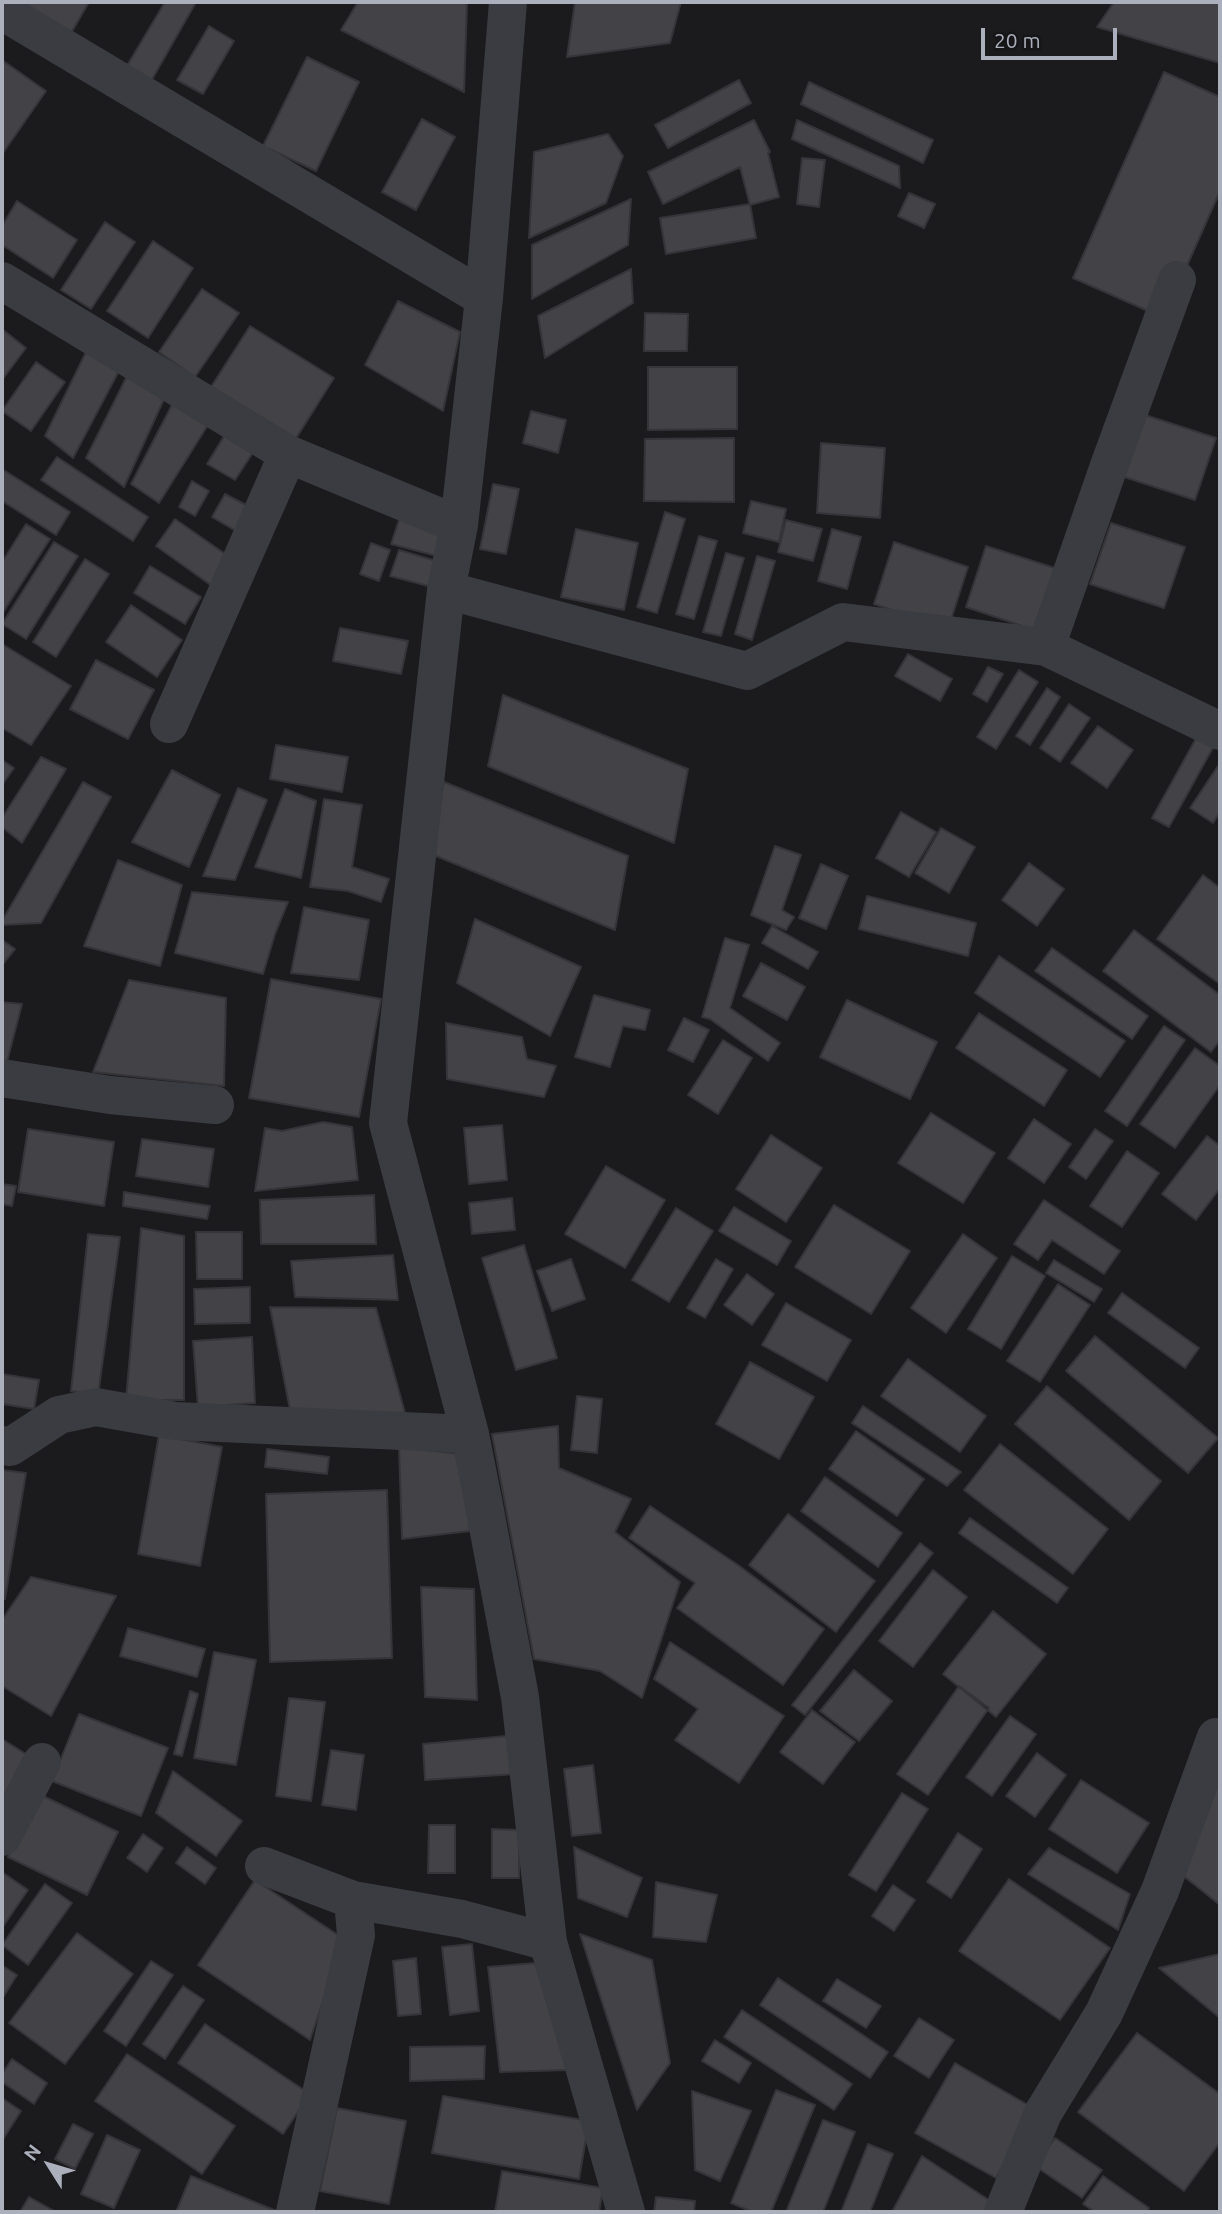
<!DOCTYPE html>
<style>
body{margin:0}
#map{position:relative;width:1222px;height:2214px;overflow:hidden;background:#1b1a1d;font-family:Ubuntu,sans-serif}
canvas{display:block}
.frame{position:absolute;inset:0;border:4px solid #acb0bd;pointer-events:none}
.north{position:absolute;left:14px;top:2130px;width:70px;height:70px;-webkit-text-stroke:5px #161518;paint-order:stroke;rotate:307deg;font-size:19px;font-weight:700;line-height:28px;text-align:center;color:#acb0bd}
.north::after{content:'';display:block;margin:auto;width:24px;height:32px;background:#acb0bd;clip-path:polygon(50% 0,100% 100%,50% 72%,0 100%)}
.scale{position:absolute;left:981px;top:28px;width:136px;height:32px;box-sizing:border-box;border:4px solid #acb0bd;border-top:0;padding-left:9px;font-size:21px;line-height:24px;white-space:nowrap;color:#acb0bd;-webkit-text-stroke:5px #161518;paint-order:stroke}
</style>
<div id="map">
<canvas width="1222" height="2214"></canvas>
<div class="frame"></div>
<div class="north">N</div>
<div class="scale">20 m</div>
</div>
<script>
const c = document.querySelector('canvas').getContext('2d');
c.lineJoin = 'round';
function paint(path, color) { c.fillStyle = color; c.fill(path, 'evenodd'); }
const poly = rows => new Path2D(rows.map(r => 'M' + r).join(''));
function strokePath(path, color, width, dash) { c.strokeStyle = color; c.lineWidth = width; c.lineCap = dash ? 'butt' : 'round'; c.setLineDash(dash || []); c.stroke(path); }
const building = poly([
 [11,2,89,2,70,35,11,2],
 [165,2,192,2,195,4,150,83,125,69,165,2],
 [358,2,461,2,467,4,464,92,341,30,358,2],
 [575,2,681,2,670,43,567,57,575,2],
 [1114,2,1220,2,1220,63,1097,27,1114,2],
 [209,26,234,41,203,94,177,80,209,26],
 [307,57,359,82,316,171,263,146,307,57],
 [2,60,46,91,3,153,2,151,2,60],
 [1164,72,1220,97,1220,191,1164,318,1073,278,1164,72],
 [739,80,751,103,668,148,655,125,739,80],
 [809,82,933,140,923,163,801,104,809,82],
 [422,119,455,137,416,210,382,192,422,119],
 [754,120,770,152,768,153,779,197,750,205,740,167,663,204,648,172,754,120],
 [797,120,899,166,900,188,792,139,797,120],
 [608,134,623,156,606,203,529,238,534,152,608,134],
 [802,158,825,160,819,207,797,204,802,158],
 [909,193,935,204,924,228,898,216,909,193],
 [631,199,628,245,532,299,532,245,631,199],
 [17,201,77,240,53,278,2,245,2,226,17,201],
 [750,204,756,238,666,254,660,218,750,204],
 [105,222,135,242,91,309,61,290,105,222],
 [153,241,193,268,148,338,107,311,153,241],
 [631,269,633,303,545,358,538,316,631,269],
 [202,289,239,313,195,377,159,352,202,289],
 [398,301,460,332,443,411,365,365,398,301],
 [645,313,688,314,687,351,644,351,645,313],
 [250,326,334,378,295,440,211,387,250,326],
 [2,329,26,348,2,380,2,329],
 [86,352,120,369,73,458,45,436,86,352],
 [36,362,65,382,31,431,2,411,36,362],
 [648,367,737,367,737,429,648,430,648,367],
 [127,376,164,399,124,487,86,458,127,376],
 [175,399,208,425,159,503,131,484,175,399],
 [531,411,566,420,558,453,523,443,531,411],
 [1142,414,1216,438,1195,500,1121,476,1142,414],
 [226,433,254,451,235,480,207,464,226,433],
 [734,438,734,502,644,501,645,439,734,438],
 [821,443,885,448,880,518,817,513,821,443],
 [57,457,148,517,133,541,41,480,57,457],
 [2,469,70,512,56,535,2,501,2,469],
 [192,481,209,491,195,516,179,507,192,481],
 [493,484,519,489,506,554,480,549,493,484],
 [225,494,250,507,236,531,212,517,225,494],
 [751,501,786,509,779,542,743,533,751,501],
 [665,512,685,519,657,613,637,607,665,512],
 [400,517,443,531,437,556,391,544,400,517],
 [175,519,231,558,212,586,156,546,175,519],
 [786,520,822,529,813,561,778,552,786,520],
 [1111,523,1185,547,1164,608,1090,584,1111,523],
 [26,524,50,539,2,614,2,562,26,524],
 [576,529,638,543,624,610,561,597,576,529],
 [832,529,861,537,847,589,818,581,832,529],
 [699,536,717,541,694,619,676,614,699,536],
 [54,542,78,556,26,639,2,624,54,542],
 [894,542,968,567,948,629,874,604,894,542],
 [371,543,390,550,379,581,360,574,371,543],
 [986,546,1061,570,1040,632,966,607,986,546],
 [399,550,443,563,436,588,390,576,399,550],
 [726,553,744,558,721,636,703,632,726,553],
 [757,556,775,561,752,640,735,634,757,556],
 [85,559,109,574,56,657,33,642,85,559],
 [150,566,201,597,185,624,134,593,150,566],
 [131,605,182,640,157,677,106,642,131,605],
 [340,628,408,641,401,674,333,661,340,628],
 [2,644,71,686,31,745,2,728,2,644],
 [908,654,952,679,940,701,895,676,908,654],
 [96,660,154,690,128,739,70,709,96,660],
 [988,667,1003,674,987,702,973,694,988,667],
 [1019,670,1038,682,996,749,977,737,1019,670],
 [1047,688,1060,697,1030,745,1016,736,1047,688],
 [503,695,688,769,674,843,488,766,503,695],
 [1069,704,1090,718,1060,762,1040,748,1069,704],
 [1204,724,1220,735,1169,827,1152,818,1204,724],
 [1098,726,1133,750,1107,788,1071,763,1098,726],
 [276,745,348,757,342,792,270,779,276,745],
 [41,757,66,769,22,843,2,827,2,818,41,757],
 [2,760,14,768,2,785,2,760],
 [1220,763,1220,812,1213,823,1190,808,1220,763],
 [172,770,220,795,189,867,132,842,172,770],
 [83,782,111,797,41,923,2,925,2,921,83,782],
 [444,782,628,856,615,930,429,853,444,782],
 [238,788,267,800,235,880,203,876,238,788],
 [285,789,316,801,301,878,255,867,285,789],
 [324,799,362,805,352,867,389,879,381,902,348,891,310,887,324,799],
 [901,812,936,832,909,877,876,858,901,812],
 [941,828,975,847,949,893,915,873,941,828],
 [775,846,801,855,782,910,794,917,786,930,751,915,775,846],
 [118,860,182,885,160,966,84,946,118,860],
 [1029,863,1064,889,1037,926,1002,900,1029,863],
 [821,864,848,876,826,929,799,918,821,864],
 [1203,875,1220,888,1220,984,1157,939,1203,875],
 [192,892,288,902,275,934,263,974,175,953,192,892],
 [867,896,976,923,968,956,859,929,867,896],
 [304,907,369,920,359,980,291,973,304,907],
 [475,919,581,967,550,1036,457,983,475,919],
 [772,926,818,952,808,969,762,943,772,926],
 [1134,930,1220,995,1220,1040,1211,1052,1103,971,1134,930],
 [725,938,749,945,730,1008,780,1043,768,1061,710,1019,702,1017,725,938],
 [2,940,15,949,2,965,2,940],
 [1052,948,1148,1016,1132,1039,1035,971,1052,948],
 [999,956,1125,1041,1100,1077,975,993,999,956],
 [761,963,805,987,787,1020,743,996,761,963],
 [271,979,381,999,359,1117,249,1098,271,979],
 [129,980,226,998,224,1086,93,1072,129,980],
 [594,995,650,1010,645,1030,623,1026,610,1067,575,1057,594,995],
 [847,1000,937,1042,910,1099,820,1057,847,1000],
 [2,1002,22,1004,6,1066,2,1065,2,1002],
 [979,1013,1067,1070,1044,1106,956,1048,979,1013],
 [684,1018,709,1030,693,1062,668,1050,684,1018],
 [446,1023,522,1037,527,1059,556,1066,544,1097,447,1079,446,1023],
 [1164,1026,1185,1040,1127,1126,1105,1111,1164,1026],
 [723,1040,752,1058,718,1114,688,1095,723,1040],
 [1195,1048,1220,1066,1220,1085,1175,1148,1140,1124,1195,1048],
 [931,1113,995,1153,963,1203,898,1163,931,1113],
 [1034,1119,1071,1144,1044,1183,1008,1158,1034,1119],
 [323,1122,352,1127,358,1180,255,1191,265,1128,282,1131,323,1122],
 [502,1125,507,1180,469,1184,464,1128,502,1125],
 [28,1129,114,1142,104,1206,18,1192,28,1129],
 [1095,1129,1113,1141,1086,1179,1069,1167,1095,1129],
 [771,1135,822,1168,786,1222,736,1189,771,1135],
 [1207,1136,1220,1146,1220,1188,1196,1220,1162,1194,1207,1136],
 [142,1139,214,1149,208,1187,136,1176,142,1139],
 [1127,1151,1159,1173,1122,1227,1090,1206,1127,1151],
 [606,1166,665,1200,625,1268,565,1234,606,1166],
 [2,1184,16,1186,12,1206,2,1204,2,1184],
 [124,1192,210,1206,207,1219,123,1206,124,1192],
 [374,1195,376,1244,261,1244,260,1200,374,1195],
 [512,1198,515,1230,472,1234,469,1203,512,1198],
 [1044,1200,1120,1251,1104,1274,1052,1240,1038,1260,1014,1244,1044,1200],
 [834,1205,910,1251,871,1314,795,1267,834,1205],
 [734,1207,791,1241,777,1265,719,1231,734,1207],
 [676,1208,713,1231,669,1302,632,1280,676,1208],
 [141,1228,184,1236,184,1400,126,1400,141,1228],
 [196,1232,242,1232,242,1279,197,1279,196,1232],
 [88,1234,120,1237,98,1395,71,1391,88,1234],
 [963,1234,997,1258,946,1333,911,1308,963,1234],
 [524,1245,557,1358,516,1370,482,1258,524,1245],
 [393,1255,398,1300,295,1297,291,1261,393,1255],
 [1012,1256,1045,1276,1001,1349,968,1329,1012,1256],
 [571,1259,585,1299,552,1311,537,1271,571,1259],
 [716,1259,733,1269,705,1318,687,1308,716,1259],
 [1054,1260,1102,1289,1094,1302,1046,1273,1054,1260],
 [747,1274,774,1294,752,1325,724,1305,747,1274],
 [1058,1284,1090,1305,1040,1382,1007,1361,1058,1284],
 [250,1287,250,1323,195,1324,194,1289,250,1287],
 [1122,1293,1199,1348,1185,1368,1108,1313,1122,1293],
 [786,1303,851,1340,827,1381,762,1345,786,1303],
 [270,1307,376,1308,405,1413,290,1410,270,1307],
 [1095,1336,1218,1438,1188,1473,1066,1371,1095,1336],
 [252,1337,255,1403,198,1407,193,1341,252,1337],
 [908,1359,986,1416,960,1452,881,1396,908,1359],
 [750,1362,814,1397,779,1459,716,1424,750,1362],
 [2,1374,39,1380,34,1409,2,1404,2,1374],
 [1047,1386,1161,1481,1129,1520,1015,1424,1047,1386],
 [577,1396,602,1399,597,1453,571,1450,577,1396],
 [863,1406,961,1472,947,1486,852,1423,863,1406],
 [558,1426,559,1468,631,1499,615,1532,680,1582,642,1698,600,1671,534,1659,492,1434,558,1426],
 [856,1431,924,1479,897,1516,829,1469,856,1431],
 [159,1435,222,1447,200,1566,138,1554,159,1435],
 [1000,1444,1108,1529,1073,1574,964,1490,1000,1444],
 [399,1447,461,1454,470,1531,402,1539,399,1447],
 [267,1449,329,1457,327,1474,265,1467,267,1449],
 [2,1470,26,1473,5,1599,2,1599,2,1470],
 [825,1477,902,1533,878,1567,801,1511,825,1477],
 [387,1490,392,1658,270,1662,266,1494,387,1490],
 [650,1506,738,1565,824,1629,783,1685,677,1608,695,1583,629,1538,650,1506],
 [788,1514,875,1581,836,1632,749,1565,788,1514],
 [970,1518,1068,1588,1057,1603,959,1533,970,1518],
 [920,1543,933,1553,805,1715,792,1705,920,1543],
 [933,1570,967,1597,913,1667,879,1641,933,1570],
 [31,1577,116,1596,51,1716,2,1686,2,1620,31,1577],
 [421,1587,474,1589,477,1700,425,1697,421,1587],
 [993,1611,1046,1654,996,1717,943,1674,993,1611],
 [128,1628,205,1649,197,1677,120,1656,128,1628],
 [670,1642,784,1716,739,1783,675,1740,698,1709,654,1679,670,1642],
 [214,1652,256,1660,236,1765,194,1758,214,1652],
 [854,1670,892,1701,859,1741,820,1711,854,1670],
 [959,1686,989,1708,928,1795,897,1774,959,1686],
 [190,1691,198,1694,182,1756,174,1754,190,1691],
 [289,1698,325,1702,311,1801,276,1796,289,1698],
 [812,1710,855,1742,823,1784,780,1752,812,1710],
 [79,1714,168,1748,141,1816,52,1781,79,1714],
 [1010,1716,1036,1734,992,1796,966,1777,1010,1716],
 [506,1736,516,1774,425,1780,423,1744,506,1736],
 [2,1739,29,1756,2,1799,2,1739],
 [331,1750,364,1755,356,1810,322,1805,331,1750],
 [1037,1753,1066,1775,1035,1817,1006,1796,1037,1753],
 [593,1765,601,1833,572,1836,564,1769,593,1765],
 [173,1771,242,1821,216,1856,156,1813,173,1771],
 [1081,1780,1149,1823,1117,1873,1049,1829,1081,1780],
 [1220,1780,1220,1905,1181,1874,1220,1780],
 [902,1793,928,1809,876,1891,849,1875,902,1793],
 [39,1794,118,1832,87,1895,8,1857,39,1794],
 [429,1825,455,1825,455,1873,428,1873,429,1825],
 [492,1829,519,1830,519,1878,492,1878,492,1829],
 [958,1833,982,1849,951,1898,927,1882,958,1833],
 [143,1834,163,1848,147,1872,127,1858,143,1834],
 [187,1847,216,1868,205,1884,176,1863,187,1847],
 [574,1847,642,1878,627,1917,578,1898,574,1847],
 [1049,1848,1130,1894,1118,1930,1028,1874,1049,1848],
 [2,1872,28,1890,2,1928,2,1872],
 [1009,1879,1110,1948,1060,2020,959,1951,1009,1879],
 [255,1880,344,1939,310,2040,198,1965,255,1880],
 [656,1882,717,1895,706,1942,653,1937,656,1882],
 [45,1884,72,1903,28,1965,2,1945,45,1884],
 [893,1885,915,1900,894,1931,872,1916,893,1885],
 [77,1933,133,1974,65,2064,9,2023,77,1933],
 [580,1934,652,1960,670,2063,637,2110,580,1934],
 [472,1944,479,2011,450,2015,442,1947,472,1944],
 [1220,1954,1220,2018,1159,1968,1220,1954],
 [416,1958,421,2014,398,2016,393,1961,416,1958],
 [151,1961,173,1975,126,2046,104,2031,151,1961],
 [535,1963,569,2070,500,2072,488,1967,535,1963],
 [3,1966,17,1975,2,1999,2,1967,3,1966],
 [778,1978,888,2052,870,2078,760,2005,778,1978],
 [837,1979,881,2006,866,2028,823,2001,837,1979],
 [183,1986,204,2000,165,2059,143,2044,183,1986],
 [742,2010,852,2084,834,2110,724,2037,742,2010],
 [919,2018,954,2040,929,2078,894,2056,919,2018],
 [205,2024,310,2094,283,2134,178,2063,205,2024],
 [1137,2033,1220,2094,1220,2142,1184,2191,1078,2112,1137,2033],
 [715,2040,751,2063,739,2083,702,2061,715,2040],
 [485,2046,484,2079,410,2081,410,2047,485,2046],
 [127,2054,235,2126,202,2174,95,2101,127,2054],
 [12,2059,47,2083,34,2104,2,2082,2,2074,12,2059],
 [955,2063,1035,2109,996,2178,915,2133,955,2063],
 [776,2090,815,2105,771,2212,753,2212,731,2203,776,2090],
 [692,2091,751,2111,720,2181,695,2170,692,2091],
 [443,2096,589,2121,579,2179,432,2153,443,2096],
 [2,2098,21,2111,2,2141,2,2098],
 [337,2108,406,2121,389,2204,320,2191,337,2108],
 [823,2120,855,2132,823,2212,786,2212,823,2120],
 [73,2124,93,2134,75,2169,55,2159,73,2124],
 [107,2135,140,2150,114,2208,81,2194,107,2135],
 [1055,2138,1102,2170,1082,2198,1035,2166,1055,2138],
 [868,2144,893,2154,870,2212,841,2212,868,2144],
 [922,2156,995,2204,990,2212,892,2212,922,2156],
 [502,2171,603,2188,599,2212,495,2212,502,2171],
 [191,2176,279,2212,176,2212,191,2176],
 [1103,2176,1149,2208,1147,2212,1095,2212,1083,2204,1103,2176],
 [29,2197,56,2212,20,2212,29,2197],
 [656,2197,695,2201,694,2212,654,2212,656,2197]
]);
paint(building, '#424247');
strokePath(building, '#353439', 2);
strokePath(poly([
 [508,2,484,298,459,525,446,590,388,1123,470,1434,483,1500,520,1697,548,1942,626,2212],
 [2,11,484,298],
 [2,281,288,454,459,525],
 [446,590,747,671,843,622,1046,647,1220,731],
 [1046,647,1109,466,1177,280],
 [169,724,288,454],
 [2,1078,110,1095,215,1105],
 [2,1445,10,1447,59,1415,96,1407,175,1421,470,1434],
 [2,1837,42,1762],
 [264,1866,353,1900,462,1919,548,1942],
 [295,2212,356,1935,353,1900],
 [1003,2212,1043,2113,1104,2013,1160,1891,1216,1737]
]), '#3b3c42', 38);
</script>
